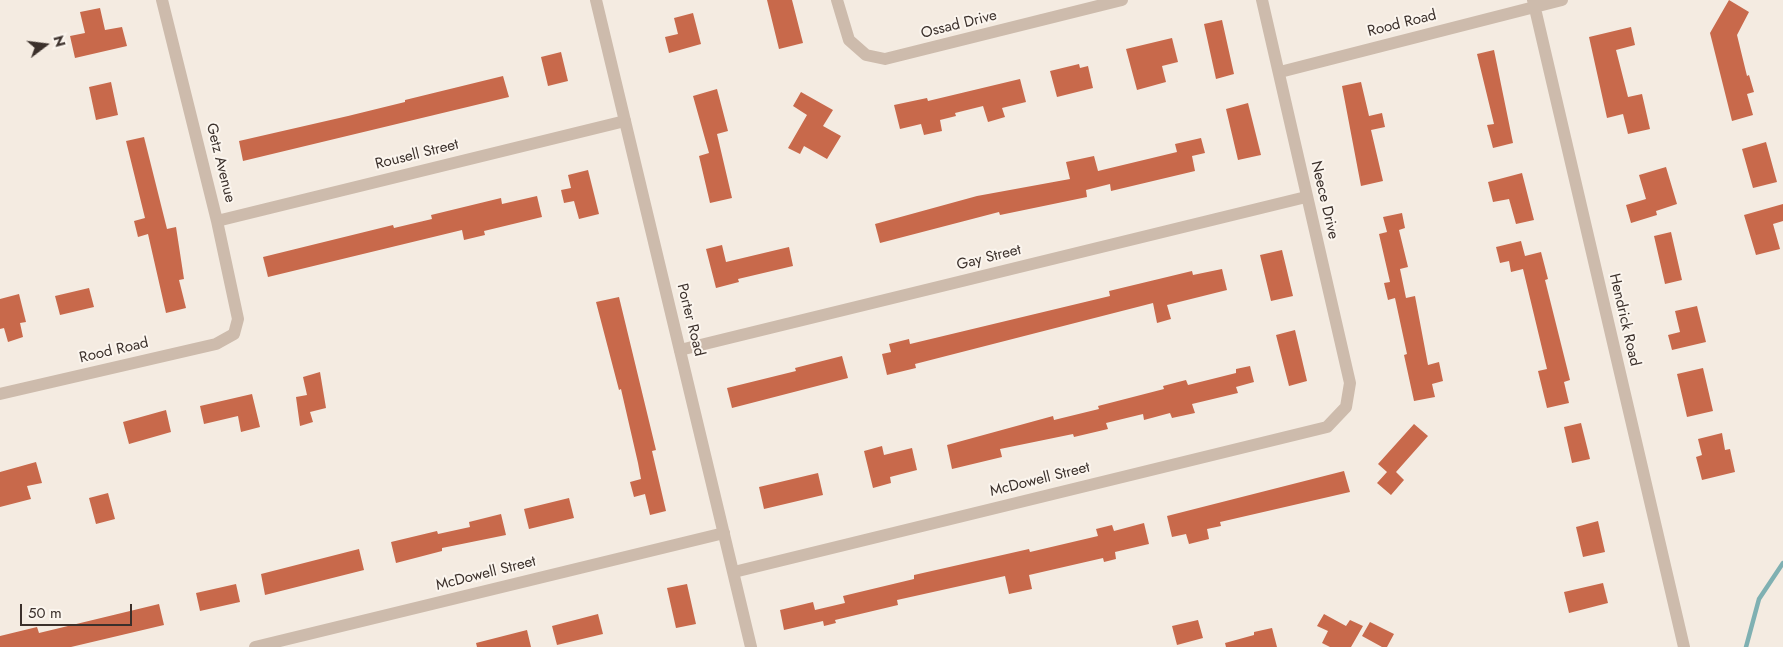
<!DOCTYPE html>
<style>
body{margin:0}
#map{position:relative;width:1783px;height:647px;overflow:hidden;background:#f4ebe1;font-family:Jost,sans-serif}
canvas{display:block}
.north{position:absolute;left:20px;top:20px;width:50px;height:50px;-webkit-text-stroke:4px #fbf5ee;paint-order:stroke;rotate:75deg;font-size:14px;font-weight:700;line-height:20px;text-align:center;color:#3b302b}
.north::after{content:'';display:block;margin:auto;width:18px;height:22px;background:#3b302b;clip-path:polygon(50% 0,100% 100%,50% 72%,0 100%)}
.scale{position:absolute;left:20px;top:604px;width:112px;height:22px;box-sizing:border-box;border:2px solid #3b302b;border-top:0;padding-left:6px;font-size:15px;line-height:18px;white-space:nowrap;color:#3b302b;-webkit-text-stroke:4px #fbf5ee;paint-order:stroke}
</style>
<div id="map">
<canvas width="1783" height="647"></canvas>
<div class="north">N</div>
<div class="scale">50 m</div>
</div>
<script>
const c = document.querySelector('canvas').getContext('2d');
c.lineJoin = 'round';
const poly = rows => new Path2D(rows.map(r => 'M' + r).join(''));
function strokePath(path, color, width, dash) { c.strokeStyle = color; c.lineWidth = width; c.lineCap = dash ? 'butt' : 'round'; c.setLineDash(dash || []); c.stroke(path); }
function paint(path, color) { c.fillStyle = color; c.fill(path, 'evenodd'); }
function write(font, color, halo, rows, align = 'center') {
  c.font = font + ' Jost,sans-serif'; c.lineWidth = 4; c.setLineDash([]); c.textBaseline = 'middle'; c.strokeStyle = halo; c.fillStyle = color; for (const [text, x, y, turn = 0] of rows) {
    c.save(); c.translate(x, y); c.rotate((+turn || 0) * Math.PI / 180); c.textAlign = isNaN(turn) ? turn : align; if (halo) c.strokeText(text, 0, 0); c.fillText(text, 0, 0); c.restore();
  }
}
strokePath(poly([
 [1746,647,1759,599,1783,563]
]), '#7fb0b2', 4.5);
paint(poly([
 [767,0,792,0,803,43,779,49],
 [1729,0,1749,12,1737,35,1747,76,1749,75,1754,92,1747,94,1753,115,1732,121,1710,33],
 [100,8,105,30,122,27,127,46,75,58,70,36,85,33,80,12],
 [693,13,701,44,669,53,665,37,678,34,674,18],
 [1222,20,1234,74,1216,79,1204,24],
 [1631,27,1635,45,1616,50,1628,97,1642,94,1650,129,1628,134,1623,114,1607,118,1589,37],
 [1172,38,1178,62,1162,66,1166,82,1137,90,1126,49],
 [1494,50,1513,143,1493,148,1487,125,1494,124,1477,54],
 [561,52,568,81,548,86,541,57],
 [1079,64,1080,68,1088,66,1093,88,1057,97,1050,71],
 [503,76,509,97,243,161,239,141,348,116,405,102,405,100],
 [1020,79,1026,102,1002,108,1005,117,988,122,983,106,955,113,956,116,940,120,942,131,924,135,921,124,900,129,894,105,927,98,928,101],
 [111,82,118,115,96,120,89,87],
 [1361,82,1369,116,1382,113,1385,127,1371,130,1383,181,1361,186,1342,86],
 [717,89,728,131,717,134,732,198,710,203,699,156,709,153,693,96],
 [801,92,833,110,823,126,841,136,827,159,804,146,800,154,788,148,807,115,793,106],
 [1248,103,1261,155,1238,160,1226,109],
 [144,137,167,229,176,227,184,279,179,280,186,308,166,313,148,234,138,237,134,221,145,218,126,141],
 [1201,138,1205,153,1192,156,1195,171,1111,191,1110,184,1086,190,1087,197,1000,215,999,212,880,243,875,224,977,196,1070,179,1066,162,1094,156,1098,171,1177,152,1175,144],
 [1766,142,1777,182,1753,188,1742,149],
 [1666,167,1677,204,1656,211,1657,215,1631,223,1626,205,1646,199,1639,175],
 [588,170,599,214,579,219,574,201,564,203,561,190,571,188,568,175],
 [1522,173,1534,220,1516,224,1509,199,1493,202,1488,182],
 [537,196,542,217,484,231,485,235,464,240,462,230,268,277,263,257,393,225,394,228,432,219,431,215,501,198,502,204],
 [1783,204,1783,221,1773,224,1780,249,1756,255,1744,215],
 [1402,213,1405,228,1399,230,1408,267,1400,269,1406,298,1415,296,1428,365,1439,362,1443,381,1432,384,1435,397,1414,401,1404,355,1407,354,1395,298,1388,300,1384,283,1390,282,1379,234,1387,232,1383,217],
 [1671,232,1682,280,1665,284,1654,236],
 [1521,241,1525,256,1541,252,1548,279,1545,280,1570,380,1564,382,1569,403,1547,408,1538,371,1547,369,1523,269,1511,272,1509,261,1500,263,1496,247],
 [722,245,726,262,789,247,793,266,738,279,739,282,716,288,706,249],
 [1282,250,1293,296,1271,301,1260,255],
 [1222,269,1227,290,1167,305,1171,319,1157,323,1153,303,915,364,916,368,887,375,882,354,891,352,889,344,909,339,910,344,1110,296,1109,291,1192,271,1193,275],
 [89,288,94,307,60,315,55,296],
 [19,294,26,322,20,323,23,337,8,342,4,328,0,329,0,299],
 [619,297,656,450,652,451,666,511,650,515,645,494,634,497,630,482,641,479,638,463,621,389,619,390,596,302],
 [1697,306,1706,342,1672,350,1668,335,1680,332,1675,311],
 [1295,330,1307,381,1289,386,1276,335],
 [842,356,848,378,732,408,727,388,796,371,795,368],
 [1250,366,1254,382,1236,387,1238,393,1192,404,1195,413,1172,418,1170,413,1144,420,1143,414,1106,423,1108,429,1074,437,1073,434,1000,449,1002,457,952,469,947,445,1053,416,1054,420,1099,409,1098,406,1164,389,1163,386,1186,380,1188,385,1236,373,1236,369],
 [1703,368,1713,411,1687,417,1677,374],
 [320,372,326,408,310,412,313,422,300,426,296,397,307,395,303,377],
 [252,394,260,427,241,432,238,416,204,424,200,406],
 [166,410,171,432,129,444,123,422],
 [1581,423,1590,459,1572,463,1564,427],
 [1414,424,1428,436,1396,472,1404,480,1391,495,1377,483,1387,472,1378,464],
 [1722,433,1725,450,1730,449,1735,472,1702,480,1696,457,1702,455,1698,439],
 [882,446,884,455,912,448,917,470,890,477,891,483,873,488,864,451],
 [36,462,42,483,27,486,31,499,0,507,0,472],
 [1344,471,1350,492,1220,522,1221,526,1207,529,1209,539,1189,544,1186,534,1172,537,1167,516],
 [818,473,823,495,764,509,759,487],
 [108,493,115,519,96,524,89,498],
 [569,498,574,518,529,529,524,509],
 [501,514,506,535,442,548,442,551,396,563,391,542,437,531,438,534,470,527,469,522],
 [1598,521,1605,552,1583,557,1576,527],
 [1144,523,1149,544,1115,552,1116,559,1104,562,1103,558,1029,575,1032,589,1009,594,1005,576,897,600,898,605,835,620,836,623,824,626,823,621,784,630,780,610,813,602,815,610,845,603,843,596,914,579,914,575,1029,549,1030,552,1098,536,1096,529,1112,525,1114,531],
 [359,549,364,570,265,595,261,574],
 [1603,583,1608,603,1569,613,1564,592],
 [236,584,240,602,200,611,196,593],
 [687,584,696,624,676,628,667,588],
 [159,604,164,625,71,647,0,647,0,636,37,627,39,633],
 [598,614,603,634,557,645,552,626],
 [1324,614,1346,626,1350,620,1363,626,1351,647,1330,647,1322,643,1328,631,1317,626],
 [1198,620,1203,638,1177,645,1172,626],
 [1370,622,1394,634,1387,647,1382,647,1362,636],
 [1272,628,1277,647,1226,647,1225,643,1254,635,1254,632],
 [527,630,531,647,477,647,476,643]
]), '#c8694b');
strokePath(poly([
 [837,0,849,40,866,55,885,59,1122,0],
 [1533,0,1684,647],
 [1280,72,1562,0],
 [217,221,625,121],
 [680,350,1306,197],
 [0,394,216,344,234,334,238,319,217,221,162,0],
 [734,572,1327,427,1346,407,1350,383,1262,0],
 [255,647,724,533]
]), '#cdbbac', 12);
strokePath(poly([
 [596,0,751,647]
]), '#cdbbac', 12);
write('15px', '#3b302b', '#fbf5ee', [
 ["Rood Road",1402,24,-14],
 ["Ossad Drive",959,25,-14],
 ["Rousell Street",417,155,-14],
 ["Getz Avenue",220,163,76],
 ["Neece Drive",1324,200,77],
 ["Gay Street",989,258,-14],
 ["Porter Road",690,320,76],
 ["Hendrick Road",1624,320,77],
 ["Rood Road",114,351,-13],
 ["McDowell Street",1040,480,-14],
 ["McDowell Street",486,574,-14]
]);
</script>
